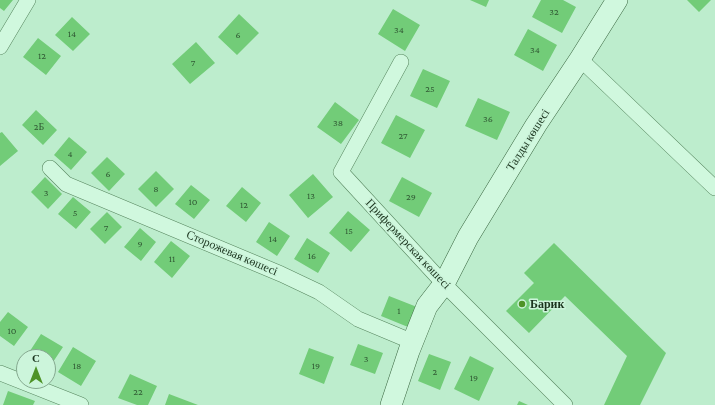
<!DOCTYPE html>
<meta charset="utf-8">
<style>
body{margin:0}
#map{position:relative;width:715px;height:405px;overflow:hidden;background:#bdedcd;font-family:"Crimson Pro",serif}
canvas{display:block}
.north{position:absolute;left:16px;top:349px;width:40px;height:40px;box-sizing:border-box;background:#ccf5db;border:1px solid #85a88f;border-radius:50%;rotate:0deg;font-size:11px;font-weight:700;line-height:16px;text-align:center;color:#1b341e}
.north::after{content:'';display:block;margin:auto;width:14px;height:18px;background:#4e9327;clip-path:polygon(50% 0,100% 100%,50% 72%,0 100%)}
</style>
<div id="map">
<canvas width="715" height="405"></canvas>
<div class="north">С</div>
</div>
<script>
const c = document.querySelector('canvas').getContext('2d');
c.lineJoin = 'round';
function paint(path, color) { c.fillStyle = color; c.fill(path, 'evenodd'); }
const poly = rows => new Path2D(rows.map(r => 'M' + r).join(''));
function strokePath(path, color, width, dash) { c.strokeStyle = color; c.lineWidth = width; c.lineCap = dash ? 'butt' : 'round'; c.setLineDash(dash || []); c.stroke(path); }
function write(font, color, halo, rows, align = 'center') {
  c.font = font + ' "Crimson Pro",serif'; c.lineWidth = 3; c.setLineDash([]); c.textBaseline = 'middle'; c.strokeStyle = halo; c.fillStyle = color; for (const [text, x, y, turn = 0] of rows) {
    c.save(); c.translate(x, y); c.rotate((+turn || 0) * Math.PI / 180); c.textAlign = isNaN(turn) ? turn : align; if (halo) c.strokeText(text, 0, 0); c.fillText(text, 0, 0); c.restore();
  }
}
paint(poly([
 [0,0,13,0,4,11,0,8],
 [470,0,489,0,486,7],
 [541,0,563,0,576,7,562,33,532,17],
 [687,0,711,0,699,12],
 [393,9,420,25,405,51,378,34],
 [239,14,259,33,237,55,218,37],
 [72,17,90,34,73,51,55,35],
 [528,29,557,45,543,71,514,55],
 [38,38,61,56,46,75,23,57],
 [196,42,215,63,190,84,172,64],
 [423,69,450,81,437,108,410,96],
 [478,98,510,112,497,140,465,126],
 [335,102,359,120,341,144,317,127],
 [36,110,57,130,43,145,22,125],
 [396,115,425,130,410,158,381,143],
 [2,132,18,151,0,166,0,133],
 [69,137,87,152,71,170,54,155],
 [107,157,125,174,109,191,91,173],
 [156,171,174,189,156,207,138,189],
 [313,174,333,197,308,218,289,195],
 [45,177,62,194,48,209,31,192],
 [402,177,432,193,419,217,389,201],
 [191,185,210,200,194,219,175,204],
 [242,187,261,203,246,222,226,206],
 [73,197,91,212,76,229,58,214],
 [348,211,370,230,351,252,329,233],
 [107,212,122,227,105,244,90,229],
 [269,222,290,236,277,256,256,242],
 [140,228,156,242,141,261,124,247],
 [307,238,330,253,318,273,294,259],
 [171,241,190,256,172,278,154,262],
 [554,243,666,353,640,405,604,405,627,356,565,296,529,333,506,311,534,283,524,273],
 [389,296,417,307,408,327,381,316],
 [8,312,28,327,14,346,0,336,0,322],
 [41,334,63,347,49,368,48,367,48,357,32,357,28,354],
 [358,344,383,353,375,374,350,365],
 [73,347,96,361,81,386,58,372],
 [309,348,334,357,324,384,299,374],
 [429,354,451,362,440,390,418,381],
 [470,356,494,368,479,401,454,389],
 [130,374,157,386,148,405,137,405,118,398],
 [8,391,35,401,33,405,3,405],
 [169,394,198,405,165,405],
 [519,401,528,405,517,405]
]), '#72cc78');
const street = poly([
 [0,47,28,0],
 [580,59,715,188],
 [401,62,341,172,444,284,565,405],
 [50,168,66,184,281,274,319,292,358,319,413,342],
 [0,373,81,405]
]);
const secondary = poly([
 [391,405,409,351,427,306,444,284,468,237,536,125,580,59,617,0]
]);
strokePath(street, '#56855e', 16);
strokePath(secondary, '#3a6640', 22);
strokePath(street, '#d0f8de', 15);
strokePath(secondary, '#d0f8de', 21);
for (const [x, y, r, color] of [
 [522,304,4,"#4e9327"]
]) { const dot = new Path2D(); dot.arc(x, y, r, 0, 2 * Math.PI); c.fillStyle = color; c.fill(dot); strokePath(dot, '#ccf5db', 1.5); }
write('10px', '#315a34', null, [
 ["32",554,12],
 ["34",399,30],
 ["14",72,34],
 ["6",238,35],
 ["34",535,50],
 ["12",42,56],
 ["7",193,63],
 ["25",430,89],
 ["36",488,119],
 ["38",338,123],
 ["2Б",39,127],
 ["27",403,136],
 ["4",70,154],
 ["6",108,174],
 ["8",156,189],
 ["3",46,193],
 ["13",311,196],
 ["29",411,197],
 ["10",193,202],
 ["12",244,205],
 ["5",75,213],
 ["7",106,228],
 ["15",349,231],
 ["14",273,239],
 ["9",140,244],
 ["16",312,256],
 ["11",172,259],
 ["1",399,311],
 ["10",12,331],
 ["3",366,359],
 ["18",77,366],
 ["19",316,366],
 ["2",435,372],
 ["19",474,378],
 ["22",138,392]
]);
write('12px', '#1b341e', '#ccf5db', [
 ["Талды көшесі",528,140,-58],
 ["Прифермерская көшесі",408,244,47],
 ["Сторожевая көшесі",232,253,23]
]);
write('bold 12px', '#1b341e', '#ccf5db', [
 ["Барик",530,304]
], 'left');
</script>
